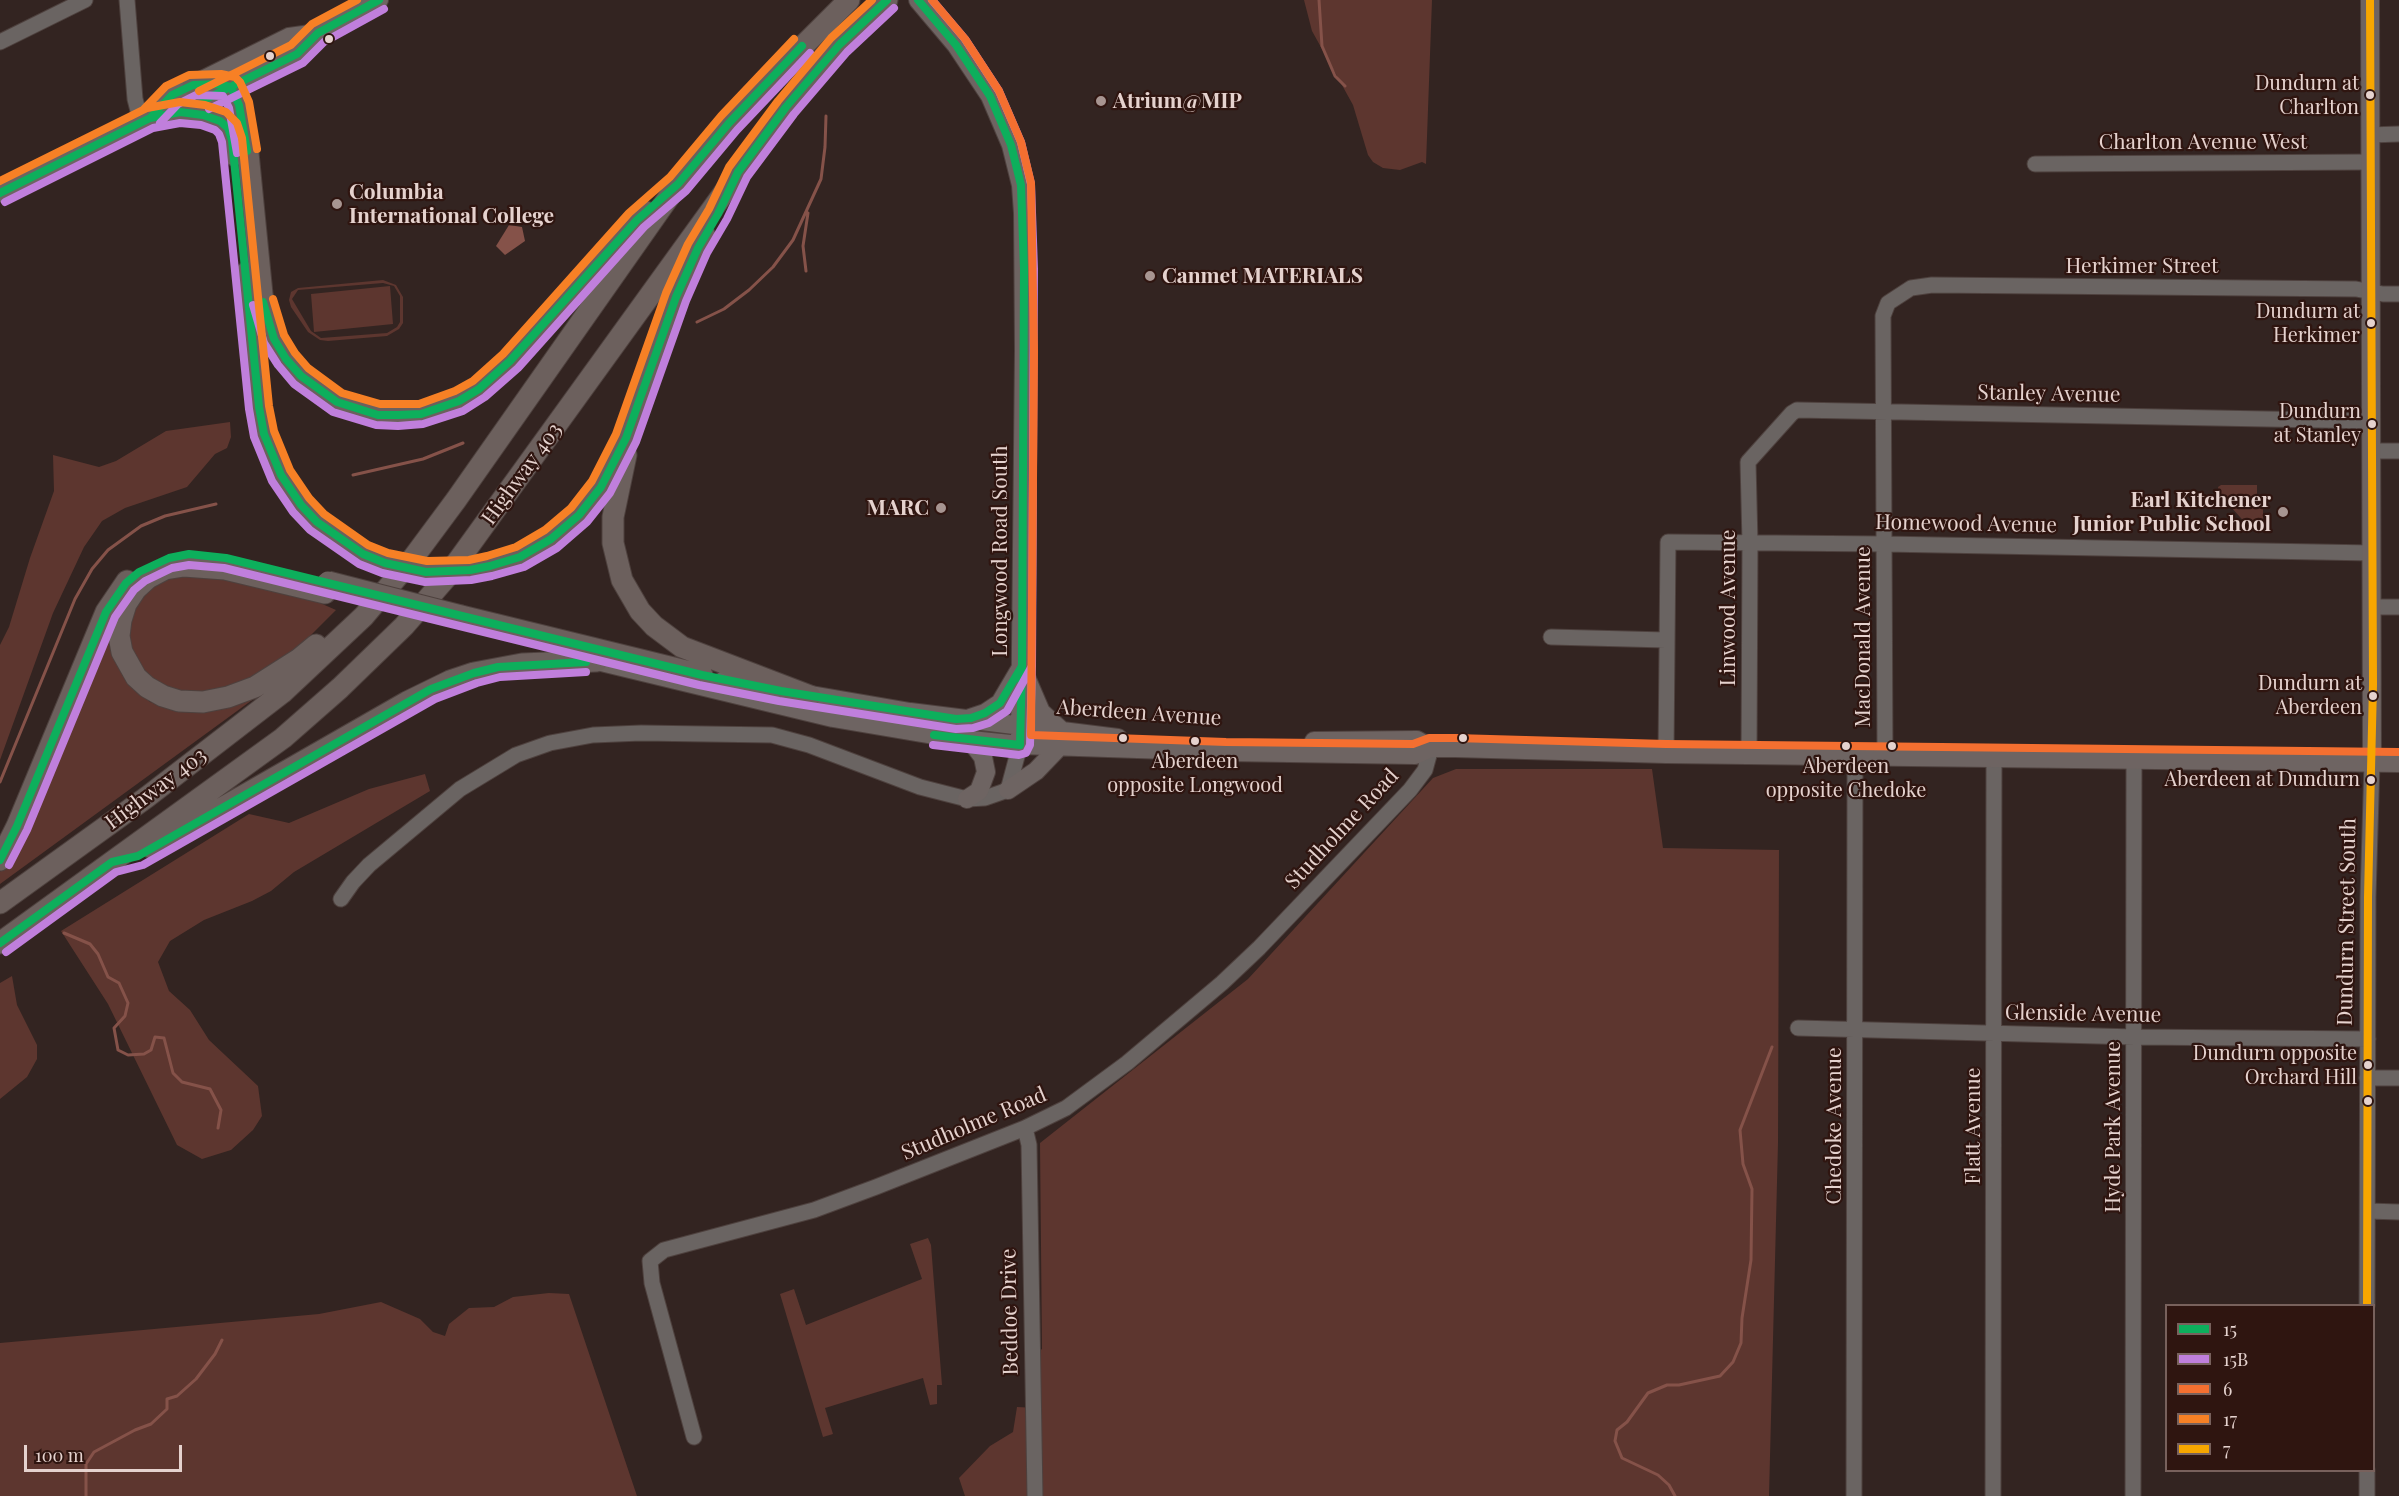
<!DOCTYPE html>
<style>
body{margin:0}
#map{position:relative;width:2399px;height:1496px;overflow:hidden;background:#332421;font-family:"Playfair Display",serif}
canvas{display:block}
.legend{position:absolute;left:2165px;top:1304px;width:210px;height:168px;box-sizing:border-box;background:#2f1510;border:2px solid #78615c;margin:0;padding:8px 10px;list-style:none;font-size:18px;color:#e5d2ce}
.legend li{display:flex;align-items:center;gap:12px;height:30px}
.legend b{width:30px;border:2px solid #78615c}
.scale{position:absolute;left:24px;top:1445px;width:158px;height:27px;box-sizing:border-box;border:3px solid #e5d2ce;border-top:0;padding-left:8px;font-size:18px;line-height:21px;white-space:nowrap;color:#e5d2ce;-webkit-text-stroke:4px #2f1510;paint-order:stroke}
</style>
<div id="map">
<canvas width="2399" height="1496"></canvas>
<ul class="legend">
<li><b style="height:8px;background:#0daf5c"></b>15</li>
<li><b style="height:8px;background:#c07fdc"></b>15B</li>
<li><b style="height:8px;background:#f46f30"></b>6</li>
<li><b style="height:8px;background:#f78025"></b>17</li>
<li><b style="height:8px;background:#f7a600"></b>7</li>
</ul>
<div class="scale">100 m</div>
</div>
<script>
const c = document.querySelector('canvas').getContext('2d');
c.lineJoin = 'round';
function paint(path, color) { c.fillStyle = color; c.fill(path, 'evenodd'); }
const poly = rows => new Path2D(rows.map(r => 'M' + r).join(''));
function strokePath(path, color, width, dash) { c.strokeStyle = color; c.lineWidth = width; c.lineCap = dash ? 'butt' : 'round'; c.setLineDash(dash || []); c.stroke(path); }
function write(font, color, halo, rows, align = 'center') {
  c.font = font + ' "Playfair Display",serif'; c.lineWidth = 4.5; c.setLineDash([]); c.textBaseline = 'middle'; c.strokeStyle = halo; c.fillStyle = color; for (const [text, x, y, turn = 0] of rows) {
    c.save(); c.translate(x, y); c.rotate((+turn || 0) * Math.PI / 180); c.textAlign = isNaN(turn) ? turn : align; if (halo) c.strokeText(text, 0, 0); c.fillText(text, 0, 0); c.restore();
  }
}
paint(poly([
 [1304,0,1432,0,1426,164,1422,162,1400,170,1383,168,1373,162,1368,155,1353,105,1312,31],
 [383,280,396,285,403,297,403,323,399,329,387,336,328,341,320,340,308,332,291,307,289,300,291,292,298,288],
 [383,283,394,286,400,296,400,322,397,327,387,333,321,338,311,331,292,299,298,290],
 [390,286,393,324,314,332,311,294],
 [230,422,231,437,227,448,215,454,187,487,125,508,102,521,84,547,53,613,0,760,0,645,9,627,30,558,54,491,53,455,99,467,116,461,166,431],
 [2221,485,2257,485,2257,501,2263,502,2263,524,2259,528,2250,528,2219,494,2218,487],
 [188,572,304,596,336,610,299,647,238,687,197,694,164,689,133,663,127,621,144,589],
 [113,620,112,636,123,676,150,702,182,709,259,695,0,884,0,872],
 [1456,769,1652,769,1663,848,1779,850,1778,1143,1769,1496,965,1496,959,1478,990,1446,1013,1432,1017,1407,1037,1408,1038,1352,1042,1349,1040,1143,1248,979,1433,778],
 [425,774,430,791,294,872,271,891,252,901,204,920,170,941,158,962,169,991,190,1010,209,1040,258,1086,262,1116,253,1130,231,1150,202,1159,177,1145,108,1004,61,931,249,814,289,823,369,789],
 [12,976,17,1005,37,1045,37,1059,27,1077,0,1099,0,983],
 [928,1238,931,1245,942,1385,937,1385,937,1404,930,1405,923,1378,825,1408,833,1434,823,1437,780,1294,794,1289,806,1325,922,1279,910,1244],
 [549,1293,569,1294,637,1496,0,1496,0,1343,319,1314,381,1302,420,1319,433,1332,445,1336,449,1324,469,1308,494,1307,513,1297]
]), '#5d362f');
paint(poly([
 [509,225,522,227,525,241,505,255,496,246]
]), '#855249');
strokePath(poly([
 [1319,0,1322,46,1335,76,1345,86],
 [806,271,803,246,808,213],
 [697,322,724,309,749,290,773,267,793,240,821,179,825,147,826,116],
 [353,475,423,459,463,443],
 [0,782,75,599,92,569,108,550,141,526,165,516,216,504],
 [64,933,90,944,98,954,108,977,119,983,128,1003,125,1016,114,1028,118,1050,128,1055,144,1054,151,1050,155,1037,164,1038,173,1073,182,1082,210,1089,221,1110,218,1128],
 [86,1496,86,1464,94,1452,135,1430,151,1424,167,1409,167,1399,177,1396,196,1379,215,1354,222,1340],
 [1675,1496,1669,1485,1658,1475,1622,1458,1615,1441,1617,1430,1627,1422,1648,1393,1667,1385,1679,1385,1720,1376,1733,1362,1741,1343,1742,1318,1751,1260,1752,1189,1743,1164,1740,1130,1772,1047]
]), '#855249', 3);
const minor = poly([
 [127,0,135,99,141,122],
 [0,42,85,0],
 [2370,135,2399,134],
 [2035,164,2371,162],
 [2371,451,2399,451],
 [2372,607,2399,607],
 [1551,637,1666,640],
 [1666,754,1668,542,1884,544,2372,553],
 [1749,754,1750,543,1748,462,1792,413,1797,410,2371,421],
 [1885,755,1883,316,1888,303,1911,288,1932,285,2356,289,2383,294,2399,294],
 [341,899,353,882,369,865,460,789,516,755,550,743,593,735,641,733,772,735,809,745,920,787,967,799,985,798,1008,790,1020,745],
 [1798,1028,2135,1037,2368,1039],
 [2367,1078,2399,1078],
 [1025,1128,1029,1145,1035,1496],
 [2368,1211,2399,1212],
 [2367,1306,2368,897,2372,763],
 [694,1437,652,1283,650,1261,664,1250,814,1210,876,1187,1025,1128,1066,1108,1127,1063,1222,983,1259,948,1410,790,1425,770,1431,748],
 [1854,1496,1855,756],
 [1993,1496,1994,757],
 [2133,1496,2134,758],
 [2367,1496,2367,1470]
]);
const major = poly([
 [918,0,956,45,990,96,1011,145,1021,185,1023,213,1024,351,1020,745],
 [2370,0,2372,763],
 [150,118,172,95,289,37,318,33],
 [0,193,150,118,180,112,297,54,318,33,379,0],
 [597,661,833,718,951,738,1020,745,1226,752,1415,755,1431,748,1455,748,1666,754,2399,763],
 [1026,677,1041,712,1062,731],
 [724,680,910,712,1118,738],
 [970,718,985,713,1000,703,1020,669],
 [1314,741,1417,740,1431,748],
 [1008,790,1036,771,1059,747],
 [967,799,979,791,986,772,983,757,970,740]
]);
const highway = poly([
 [193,85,220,84,231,87,239,105,248,153,262,294,266,317,274,339,286,359,301,376,337,402,357,410,378,415,421,414,440,409,479,389,510,361,646,212],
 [180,112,203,115,220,121,231,133,234,155],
 [246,273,259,407,264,434,272,456,286,484,308,513,324,528,352,548],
 [626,455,613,517,613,543,622,580,640,611,654,626,682,647,810,696],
 [520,557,551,539,579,515,601,487,626,438,676,297,705,236],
 [461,616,702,675],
 [316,645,299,659,255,687,228,697,203,702,179,701,163,696,147,687,136,677,122,652,119,636,121,620,126,604,136,589,148,578,165,569,184,566,225,569,325,593],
 [152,848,407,702,450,681,474,673,522,664,597,661],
 [0,860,17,826,106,612,127,581],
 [0,903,147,797,282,693,364,616,413,558,456,500,678,184,757,92,849,0],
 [0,943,283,738,340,688,404,626,445,579,786,107,839,45,887,0]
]);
strokePath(minor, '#4e413e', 17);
strokePath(major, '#4e413e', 20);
strokePath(highway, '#4e413e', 23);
strokePath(minor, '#6a6462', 15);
strokePath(major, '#6e6462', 18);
strokePath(highway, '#6c605d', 21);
const highwayBridge = poly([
 [352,548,385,563,426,572,470,570,520,557],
 [328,582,461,616]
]);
strokePath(highwayBridge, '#4e413e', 23, []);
strokePath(highwayBridge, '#6c605d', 21);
strokePath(poly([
 [204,100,297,54,318,33,379,0],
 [152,116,172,95,193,85,220,84,231,87,239,105,247,151],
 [0,193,150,118,180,112,203,115,220,121,228,128,232,140,259,407,264,434,281,475,301,505,317,522,363,554,385,563,426,572,470,570,490,566,520,557,551,539,579,515,601,487,626,438,676,297,698,248,718,214,738,172,786,107,839,45,887,0],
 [263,302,274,339,286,359,301,376,337,402,378,415,398,415,421,414,459,401,479,389,510,361,637,220,678,184,729,123,802,46],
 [934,735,1020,745,1022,666],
 [0,860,17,826,106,612,126,583,139,572,169,558,189,554,226,558,702,675,781,691,956,719,971,718,985,713,1000,703,1022,666,1024,269,1021,185,1011,145,990,96,956,45,918,0],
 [0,943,112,862,138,856,431,689,474,673,498,667,586,662]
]), '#0daf5c', 8);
strokePath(poly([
 [209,109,303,63,324,42,384,9],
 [160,123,178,104,196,95,223,96,229,108,237,153],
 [5,202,153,128,180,123,201,125,215,130,219,134,222,142,249,409,254,437,272,481,293,512,310,530,359,564,382,573,425,582,471,580,492,576,524,567,557,548,587,522,610,493,636,442,686,301,707,253,727,219,747,177,794,114,847,52,894,8],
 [253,305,264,343,278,365,294,384,333,412,376,425,398,426,423,424,463,411,485,397,518,368,644,227,686,191,737,130,810,53],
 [933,745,1019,755,1026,753,1030,745,1032,666],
 [9,865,27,830,115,617,134,590,145,581,172,568,189,565,224,568,699,685,779,701,956,729,973,728,989,723,1007,711,1032,666,1034,269,1031,184,1021,142,999,91,965,39,932,0],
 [6,952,116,872,143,865,435,699,477,683,500,677,586,672]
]), '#c07fdc', 8);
strokePath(poly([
 [932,0,965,39,999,91,1021,142,1031,183,1034,351,1031,735,1226,742,1413,744,1429,738,1455,738,1666,744,2399,752]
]), '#f46f30', 8);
strokePath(poly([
 [199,91,291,45,312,24,357,0],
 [144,109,166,86,189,75,221,74,235,77,240,82,249,102,257,149],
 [0,181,147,108,180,102,205,105,226,112,237,123,242,138,269,406,274,431,290,470,309,498,324,514,368,545,388,553,427,561,469,560,487,556,516,547,545,530,571,508,592,481,616,434,666,293,688,244,709,209,729,167,778,101,831,38,872,0],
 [273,299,284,335,295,353,308,368,342,393,380,404,419,404,455,391,473,381,503,354,629,213,670,177,721,116,794,39]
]), '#f78025', 8);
strokePath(poly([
 [2367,1306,2368,897,2373,685,2370,0]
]), '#f7a600', 8);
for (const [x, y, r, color] of [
 [329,39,5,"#e5d2ce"],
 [270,56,5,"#e5d2ce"],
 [2370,95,5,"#e5d2ce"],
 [1101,101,6,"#a79591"],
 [337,204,6,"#a79591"],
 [1150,276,6,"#a79591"],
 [2371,323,5,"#e5d2ce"],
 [2372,424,5,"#e5d2ce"],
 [941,508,6,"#a79591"],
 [2283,512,6,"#a79591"],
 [2373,696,5,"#e5d2ce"],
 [1123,738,5,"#e5d2ce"],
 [1463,738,5,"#e5d2ce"],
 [1195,741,5,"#e5d2ce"],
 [1846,746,5,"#e5d2ce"],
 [1892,746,5,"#e5d2ce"],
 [2371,780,5,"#e5d2ce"],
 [2368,1065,5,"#e5d2ce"],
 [2368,1101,5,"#e5d2ce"]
]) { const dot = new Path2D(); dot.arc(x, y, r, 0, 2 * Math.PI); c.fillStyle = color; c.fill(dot); strokePath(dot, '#2f1510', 2); }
write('20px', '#e5d2ce', '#2f1510', [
 ["Dundurn at",2359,84],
 ["Charlton",2359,108],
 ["Dundurn at",2360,312],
 ["Herkimer",2360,336],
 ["Dundurn",2361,412],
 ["at Stanley",2361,436],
 ["Dundurn at",2362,684],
 ["Aberdeen",2362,708],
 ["Aberdeen",1195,762,"center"],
 ["opposite Longwood",1195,786,"center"],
 ["Aberdeen",1846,767,"center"],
 ["opposite Chedoke",1846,791,"center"],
 ["Aberdeen at Dundurn",2360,780],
 ["Dundurn opposite",2357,1054],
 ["Orchard Hill",2357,1078]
], 'right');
write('bold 21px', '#e5d2ce', '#2f1510', [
 ["Atrium@MIP",1113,101],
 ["Columbia",349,192],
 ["International College",349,216],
 ["Canmet MATERIALS",1162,276],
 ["Earl Kitchener",2271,500,"right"],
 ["Junior Public School",2271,524,"right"],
 ["MARC",929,508,"right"]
], 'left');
write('21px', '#e5d2ce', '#2f1510', [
 ["Charlton Avenue West",2203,142],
 ["Herkimer Street",2142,266],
 ["Stanley Avenue",2049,394,1],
 ["Highway 403",522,474,-54],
 ["Homewood Avenue",1966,524,1],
 ["Longwood Road South",1000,551,-90],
 ["Linwood Avenue",1728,608,-90],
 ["MacDonald Avenue",1863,637,-90],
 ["Aberdeen Avenue",1139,713,4],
 ["Highway 403",156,789,-37],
 ["Studholme Road",1342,829,-47],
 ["Dundurn Street South",2347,922,-89],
 ["Glenside Avenue",2083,1014,1],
 ["Studholme Road",974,1124,-23],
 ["Chedoke Avenue",1834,1126,-90],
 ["Flatt Avenue",1973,1126,-90],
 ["Hyde Park Avenue",2113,1127,-90],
 ["Beddoe Drive",1010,1312,-91]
]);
</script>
